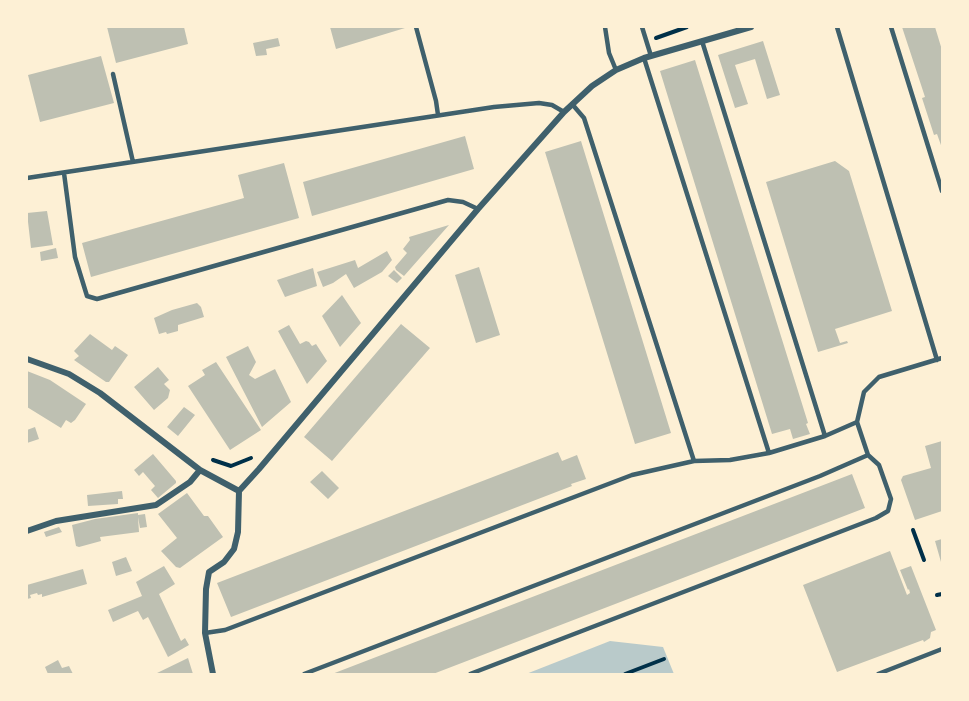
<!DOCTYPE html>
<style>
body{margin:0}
#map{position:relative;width:969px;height:701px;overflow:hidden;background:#fdf0d5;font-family:Montserrat,sans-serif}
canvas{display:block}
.frame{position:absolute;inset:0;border:28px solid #fdf0d5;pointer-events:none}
</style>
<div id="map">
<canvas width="969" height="701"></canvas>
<div class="frame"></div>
</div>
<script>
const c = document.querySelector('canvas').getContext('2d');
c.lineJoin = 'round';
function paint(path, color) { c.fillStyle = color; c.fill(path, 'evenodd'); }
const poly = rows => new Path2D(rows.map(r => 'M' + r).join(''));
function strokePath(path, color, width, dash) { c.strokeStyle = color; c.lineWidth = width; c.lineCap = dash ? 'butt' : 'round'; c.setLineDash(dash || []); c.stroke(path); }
paint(poly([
 [610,641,663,647,674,674,526,674]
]), '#b9caca');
paint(poly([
 [107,27,184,27,188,44,116,63],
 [330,27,405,27,405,28,336,49],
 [902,27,935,27,942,50,942,148,937,134,934,135,922,98,925,97],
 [278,38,280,46,266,49,267,55,256,56,253,43],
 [763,41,780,95,767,99,755,59,735,65,748,104,735,108,718,55],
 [101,56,114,103,40,122,28,75],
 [695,60,808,423,806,424,810,434,793,439,790,429,772,434,660,71],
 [465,136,474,169,312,216,303,182],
 [581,141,671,433,635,444,545,152],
 [835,161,849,171,892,311,835,329,840,343,847,341,848,343,818,352,766,182],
 [284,163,299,218,91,277,82,243,244,198,238,175],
 [47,211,53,245,31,248,27,213],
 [449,225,404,276,396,270,395,267,407,253,403,249,410,240,409,237],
 [56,248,58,258,41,261,40,252],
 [387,251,392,260,382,272,354,288,346,274,333,283,323,287,317,272,355,260,358,268],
 [479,267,500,335,476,343,455,275],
 [313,268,317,286,285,297,277,280],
 [394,270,402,278,397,283,388,276],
 [342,295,361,323,340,347,322,316],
 [197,303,201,307,204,317,178,325,178,331,167,334,166,332,159,334,154,318,172,310],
 [401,324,430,348,332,461,304,437],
 [289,325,300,344,306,341,309,342,312,346,316,344,327,361,307,384,278,331],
 [90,334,112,350,115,346,128,355,109,382,106,382,74,360,79,356,74,351],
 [248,346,256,362,249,375,255,379,275,369,291,402,262,427,226,357],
 [216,362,261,430,230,450,188,386,205,375,202,370],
 [158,367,169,380,164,384,170,390,168,398,154,410,134,387],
 [27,371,50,380,86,404,75,420,71,423,66,420,61,428,27,407],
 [184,407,195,415,178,436,167,427],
 [35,427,39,439,27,443,27,430],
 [942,441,942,511,915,520,901,480,903,476,931,468,925,446],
 [558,452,562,461,577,455,586,479,571,484,572,486,231,617,217,583],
 [153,454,176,481,176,483,158,498,151,490,155,486,143,472,139,476,134,470],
 [322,471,339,488,328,499,310,482],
 [852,474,865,508,433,674,332,674],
 [122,491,123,499,118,499,118,504,88,506,87,495],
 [187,493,204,516,208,516,223,537,180,568,176,567,161,551,177,538,158,514],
 [138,513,138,515,145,514,147,527,140,528,138,517,139,532,100,537,101,541,79,547,76,546,72,525,95,519],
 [59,527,62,532,46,537,44,532],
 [942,539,942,562,941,562,935,541],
 [890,551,907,595,910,593,909,589,908,590,900,570,911,566,936,630,931,632,930,638,924,642,923,640,837,672,803,585],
 [126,557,132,571,116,576,112,562],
 [164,566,175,584,159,594,181,641,185,638,189,645,168,657,148,617,143,620,138,611,113,622,108,610,142,596,136,582],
 [83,569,87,584,42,597,42,594,38,595,37,593,30,595,31,598,27,599,27,585],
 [188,658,193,674,155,674],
 [58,660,62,668,69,666,73,674,48,674,45,667]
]), '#bec0b2');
strokePath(poly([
 [656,38,687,27],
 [213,460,231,466,251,458],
 [913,530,924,560],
 [937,595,942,594],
 [625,674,664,659]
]), '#003049', 4);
strokePath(poly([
 [416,27,436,101,438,115],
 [605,27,609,53,616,70],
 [642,27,651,56],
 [837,27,937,360],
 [891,27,942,191],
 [702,41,825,436,857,422],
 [644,58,769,453,825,436],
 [113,74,133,162],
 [572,104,584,118,694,461],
 [64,173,75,257,87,296,97,299,448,200,463,202,478,209],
 [27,178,494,107,539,103,552,105,564,112],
 [205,633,225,630,632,475,694,461,730,460,769,453],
 [304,674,820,476,868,455],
 [470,674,876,518,888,511,891,499,879,465,868,455,857,422,864,392,879,377,942,358],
 [878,674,942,649]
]), '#3f606c', 4.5);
strokePath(poly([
 [27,359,69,374,100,393,200,470,239,491],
 [27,531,56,521,156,505,190,482,200,470],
 [213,674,205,633,206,589,209,572,224,562,234,549,238,532,239,491,259,469,478,209,564,112,592,86,616,70,644,58,751,27]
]), '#3f606c', 6);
</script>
